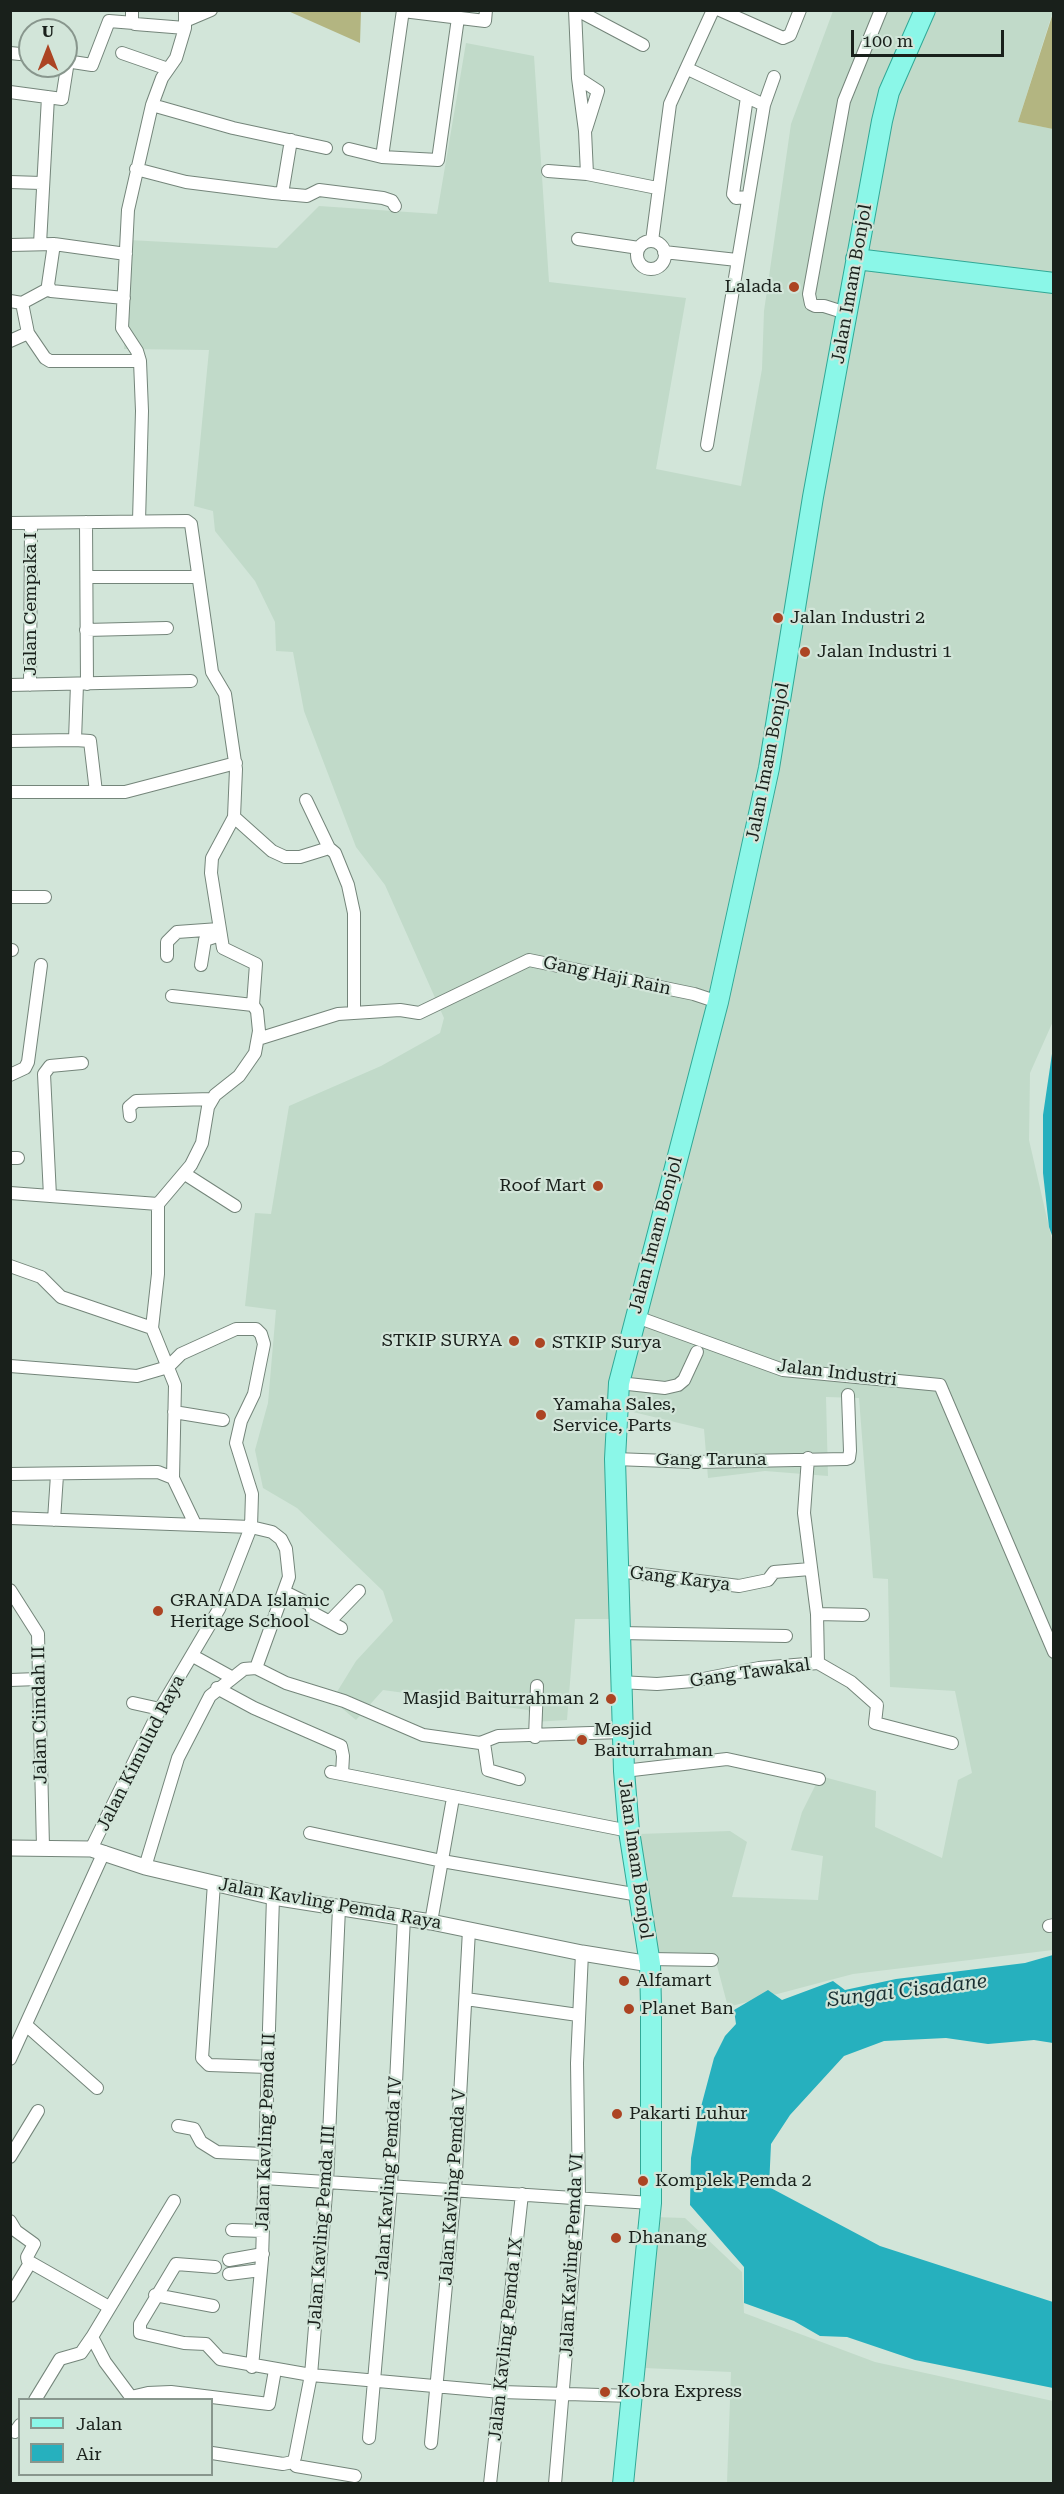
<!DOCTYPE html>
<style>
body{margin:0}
#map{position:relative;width:1064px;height:2494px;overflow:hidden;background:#d2e5d9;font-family:"Roboto Serif",serif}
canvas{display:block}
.frame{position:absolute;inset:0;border:12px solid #19201b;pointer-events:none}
.legend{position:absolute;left:18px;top:2398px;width:195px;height:78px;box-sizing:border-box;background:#d2e5d9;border:2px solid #88968d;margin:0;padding:8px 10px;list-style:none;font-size:18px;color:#19201b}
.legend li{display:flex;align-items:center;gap:12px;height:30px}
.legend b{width:30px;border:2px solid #88968d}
.north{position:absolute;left:18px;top:18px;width:60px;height:60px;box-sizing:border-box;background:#d2e5d9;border:2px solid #88968d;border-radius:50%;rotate:0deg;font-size:16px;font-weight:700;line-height:24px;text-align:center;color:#19201b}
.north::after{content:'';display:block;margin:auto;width:21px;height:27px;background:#ac4423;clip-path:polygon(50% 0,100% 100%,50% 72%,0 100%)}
.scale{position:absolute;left:851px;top:30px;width:153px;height:27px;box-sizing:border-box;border:3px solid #19201b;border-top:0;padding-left:8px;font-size:18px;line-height:21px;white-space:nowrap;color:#19201b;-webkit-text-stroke:4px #d2e5d9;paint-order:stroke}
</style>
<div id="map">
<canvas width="1064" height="2494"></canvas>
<div class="frame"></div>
<ul class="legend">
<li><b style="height:8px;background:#8bf7e8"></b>Jalan</li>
<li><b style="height:16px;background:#26b0be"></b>Air</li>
</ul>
<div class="north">U</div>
<div class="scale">100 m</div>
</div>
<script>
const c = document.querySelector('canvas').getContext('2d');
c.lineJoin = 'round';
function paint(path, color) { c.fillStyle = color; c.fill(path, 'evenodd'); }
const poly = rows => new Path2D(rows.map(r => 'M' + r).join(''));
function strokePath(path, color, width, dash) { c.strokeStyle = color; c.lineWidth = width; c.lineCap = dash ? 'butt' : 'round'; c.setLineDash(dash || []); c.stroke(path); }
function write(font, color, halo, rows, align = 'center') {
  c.font = font + ' "Roboto Serif",serif'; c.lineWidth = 4.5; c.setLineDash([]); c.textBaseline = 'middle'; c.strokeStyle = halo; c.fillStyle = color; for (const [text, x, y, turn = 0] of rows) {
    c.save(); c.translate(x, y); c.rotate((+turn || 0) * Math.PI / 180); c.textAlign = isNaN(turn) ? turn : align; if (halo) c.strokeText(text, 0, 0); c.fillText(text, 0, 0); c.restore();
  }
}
paint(poly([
 [833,11,1053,11,1018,122,1054,129,1054,1019,1030,1073,1029,1140,1054,1249,1053,1950,853,1974,728,2007,716,1962,659,1961,638,1834,730,1831,747,1842,732,1897,818,1900,823,1856,791,1850,802,1812,820,1776,876,1791,875,1827,942,1858,958,1780,972,1773,955,1691,890,1687,888,1579,873,1578,859,1398,826,1397,828,1476,765,1471,708,1478,704,1429,612,1407,611,1619,575,1619,567,1720,533,1722,528,1710,383,1690,356,1720,332,1700,356,1661,393,1621,383,1591,297,1508,263,1488,255,1450,268,1403,276,1310,245,1306,255,1213,271,1214,289,1106,381,1066,440,1033,444,1018,385,885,356,847,304,711,293,652,276,651,275,622,255,581,215,531,213,511,194,506,209,350,124,349,129,240,277,248,319,206,437,214,466,43,534,56,549,282,686,298,656,469,741,486,762,369,764,311,791,124],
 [653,2217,685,2218,742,2272,744,2313,875,2362,1053,2401,1053,2483,727,2483,731,2372,645,2368]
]), '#c1dac9');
paint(poly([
 [288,11,361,11,360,43],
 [1053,13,1054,129,1053,129,1018,122]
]), '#b3b581');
paint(poly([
 [1053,1047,1053,1238,1049,1227,1043,1173,1043,1115],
 [1053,1955,1053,2043,1034,2040,988,2044,946,2038,884,2041,844,2056,790,2115,771,2144,769,2187,880,2246,1053,2302,1053,2388,915,2360,847,2337,820,2336,794,2321,744,2303,744,2267,690,2205,691,2158,698,2118,714,2058,725,2036,736,2024,734,2010,768,1990,782,2000,833,1981,845,1990,896,1979,1025,1963]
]), '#26b0be');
const minor = poly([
 [132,10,132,21,135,24,185,28],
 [575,10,578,78,585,131,587,174],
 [577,10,643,45],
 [720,10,783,38,790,35,800,10],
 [403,11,485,21,486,10],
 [185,21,211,10],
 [10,53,30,55],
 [122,53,168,69],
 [66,61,92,65,109,21,134,23],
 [688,69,764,105,774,77],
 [578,78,598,91,586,129],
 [10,92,62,99,68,61],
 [747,97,733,194,736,198,748,197],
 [152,105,233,128,326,148],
 [349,149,382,157,438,160,458,18],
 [382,157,403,10],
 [136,169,186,182,273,193,307,196,319,190,383,198,392,201,395,206],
 [548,171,587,174,657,188],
 [10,182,41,183],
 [282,194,291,140],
 [578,239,639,248],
 [652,241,670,104,713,10],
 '637 255a14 14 0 1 1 28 0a14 14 0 1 1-28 0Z',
 [40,244,48,97],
 [54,244,48,285,51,291,124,298],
 [10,245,54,244,126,254],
 [664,252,737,260],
 [10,301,22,303,48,289],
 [22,303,28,333,45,358,50,361,140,361],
 [846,313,824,306,815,306,811,304,809,294,844,101,881,10],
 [10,341,28,333],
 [707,445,764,105],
 [139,521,142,411,140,361,137,351,122,328,128,210,152,105,162,78,176,58,185,28,185,10],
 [86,522,87,684],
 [10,523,187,521,191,524,212,672,225,694,236,769,234,817,212,858,211,873,223,948,256,964,253,1005],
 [87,577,197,577],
 [86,630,167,628],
 [10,685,191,681],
 [30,685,31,523],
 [75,740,90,741,96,792],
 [10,741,75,740,77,684],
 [10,792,125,792,236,763],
 [306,800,329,848],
 [234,817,272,851,285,857,300,857,329,848,335,853,348,885,354,913,354,1012],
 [10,897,45,897],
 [10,950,12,950],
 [167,956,167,942,177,932,219,929],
 [201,965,205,940,220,935],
 [172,996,253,1005,257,1011,259,1031,255,1053,239,1076,215,1095,208,1107,202,1143,191,1165,158,1204,158,1274,152,1328,175,1385,173,1478],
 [258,1039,338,1014,400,1010,419,1013,529,960,694,994,718,1002],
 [10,1075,25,1068,28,1062,41,965],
 [130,1116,129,1107,136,1101,212,1099],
 [10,1158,18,1158],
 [185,1174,235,1206],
 [10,1193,158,1204],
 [50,1196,44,1074,50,1066,82,1063],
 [10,1266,41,1277,61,1297,152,1328],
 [634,1316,783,1370,940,1385,1054,1652],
 [10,1366,137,1376,168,1367,181,1354,236,1329,256,1329,261,1334,264,1344,254,1394,241,1421,236,1443,252,1494,251,1527,219,1609,160,1709,91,1849],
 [619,1383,665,1388,678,1385,684,1380,697,1352],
 [174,1412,223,1420],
 [808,1458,804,1513,817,1614,818,1663],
 [615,1459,694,1462,846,1459,849,1458,850,1451,848,1395],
 [10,1474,158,1472,173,1478,195,1524],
 [10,1518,251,1527,272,1532,281,1539,286,1549,289,1577,256,1668],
 [54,1520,57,1475],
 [618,1571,739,1586,768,1580,774,1572,810,1569],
 [10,1590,38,1634,43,1847],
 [285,1592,311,1605,313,1613,341,1628],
 [817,1614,863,1615],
 [330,1621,359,1591],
 [619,1633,786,1636],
 [193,1656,231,1677],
 [10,1680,38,1679],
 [619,1682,657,1684,693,1681,759,1668,818,1663,851,1682,877,1705,875,1723,952,1743],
 [217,1688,254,1708,341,1746,343,1756,342,1774],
 [133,1703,160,1709],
 [535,1737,537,1686],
 [484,1743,488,1770,519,1779],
 [624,1771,727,1759,819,1779],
 [331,1772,629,1831],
 [310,1833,442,1861,639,1895],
 [145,1867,178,1758,210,1696,244,1669,256,1668,286,1683,344,1701,423,1735,480,1743,498,1736,622,1732],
 [214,1883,202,2058,209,2065,268,2067],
 [431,1922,453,1798],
 [1049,1926,1054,1925],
 [649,1959,712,1960],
 [466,1999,578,2015],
 [26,2025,97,2088],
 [10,2059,104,1852],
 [178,2126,194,2129,201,2142,217,2152,264,2154],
 [10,2157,38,2111],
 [264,2178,651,2203],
 [10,2221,16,2231,34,2244,27,2257,28,2261,109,2307],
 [232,2230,263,2231],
 [229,2260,263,2254],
 [215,2267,176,2264,140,2324,140,2333,184,2343,206,2344,220,2359,311,2375,501,2392,633,2396],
 [229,2274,261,2270],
 [155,2295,213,2306],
 [10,2296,30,2263],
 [92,2337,174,2201],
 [252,2367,262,2259,273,1897],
 [35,2400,60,2359,81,2353,92,2337,105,2362,131,2397],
 [133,2400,131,2397,148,2393,171,2392,269,2404,275,2370],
 [15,2432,20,2425],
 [369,2438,391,2186,404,1917],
 [431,2443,455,2190,469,1930],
 [212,2453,283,2464,293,2462,295,2457,311,2375,327,2182,339,1908],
 [293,2462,296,2466,355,2476],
 [490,2484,522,2194],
 [555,2484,579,2198,577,2063,582,1953]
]);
const tertiary = poly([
 [10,1848,91,1849,145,1867,273,1897,431,1922,582,1953,650,1964]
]);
const primary = poly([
 [856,259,1054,283],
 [623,2484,651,2203,651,2006,650,1964,629,1831,624,1771,615,1459,619,1383,718,1002,769,768,813,497,882,121,889,92,925,10]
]);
strokePath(minor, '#74857a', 14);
strokePath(tertiary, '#74857a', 17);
strokePath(primary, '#31a896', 22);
strokePath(minor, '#fff', 12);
strokePath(tertiary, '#fff', 15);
strokePath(primary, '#8bf7e8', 20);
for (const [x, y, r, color] of [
 [794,287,6,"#ac4423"],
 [778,618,6,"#ac4423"],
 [805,652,6,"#ac4423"],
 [598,1186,6,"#ac4423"],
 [514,1341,6,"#ac4423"],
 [540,1343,6,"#ac4423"],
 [541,1415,6,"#ac4423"],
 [158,1611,6,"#ac4423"],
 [611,1699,6,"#ac4423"],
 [582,1740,6,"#ac4423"],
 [624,1981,6,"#ac4423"],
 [629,2009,6,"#ac4423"],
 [617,2114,6,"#ac4423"],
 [643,2181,6,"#ac4423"],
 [616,2238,6,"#ac4423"],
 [605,2392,6,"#ac4423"]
]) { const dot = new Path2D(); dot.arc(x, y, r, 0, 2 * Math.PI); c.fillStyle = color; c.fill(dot); strokePath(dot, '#d2e5d9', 2); }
write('18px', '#19201b', '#d2e5d9', [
 ["Jalan Imam Bonjol",852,284,-80],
 ["Jalan Cempaka I",31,604,-90],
 ["Jalan Imam Bonjol",768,762,-79],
 ["Gang Haji Rain",607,976,12],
 ["Jalan Imam Bonjol",656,1235,-75],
 ["Jalan Industri",837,1373,7],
 ["Gang Taruna",711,1460],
 ["Gang Karya",680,1579,7],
 ["Gang Tawakal",750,1673,-8],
 ["Jalan Ciindah II",40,1715,-91],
 ["Jalan Kimulud Raya",141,1753,-63],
 ["Jalan Imam Bonjol",635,1859,82],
 ["Jalan Kavling Pemda Raya",330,1904,10],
 ["Jalan Kavling Pemda II",266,2132,-88],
 ["Jalan Kavling Pemda IV",389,2178,-86],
 ["Jalan Kavling Pemda V",453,2187,-86],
 ["Jalan Kavling Pemda III",322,2227,-86],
 ["Jalan Kavling Pemda VI",572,2255,-87],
 ["Jalan Kavling Pemda IX",506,2339,-84]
]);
write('18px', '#19201b', '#d2e5d9', [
 ["Lalada",782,287,"right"],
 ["Jalan Industri 2",790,618],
 ["Jalan Industri 1",817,652],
 ["Roof Mart",586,1186,"right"],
 ["STKIP SURYA",502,1341,"right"],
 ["STKIP Surya",552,1343],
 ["Yamaha Sales,",553,1405],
 ["Service, Parts",553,1426],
 ["GRANADA Islamic",170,1601],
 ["Heritage School",170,1622],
 ["Masjid Baiturrahman 2",599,1699,"right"],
 ["Mesjid",594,1730],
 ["Baiturrahman",594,1751],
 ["Alfamart",636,1981],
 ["Planet Ban",641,2009],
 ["Pakarti Luhur",629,2114],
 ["Komplek Pemda 2",655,2181],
 ["Dhanang",628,2238],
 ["Kobra Express",617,2392]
], 'left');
write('italic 20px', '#192f32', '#d2e5d9', [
 ["Sungai Cisadane",907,1991,-7]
]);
</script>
